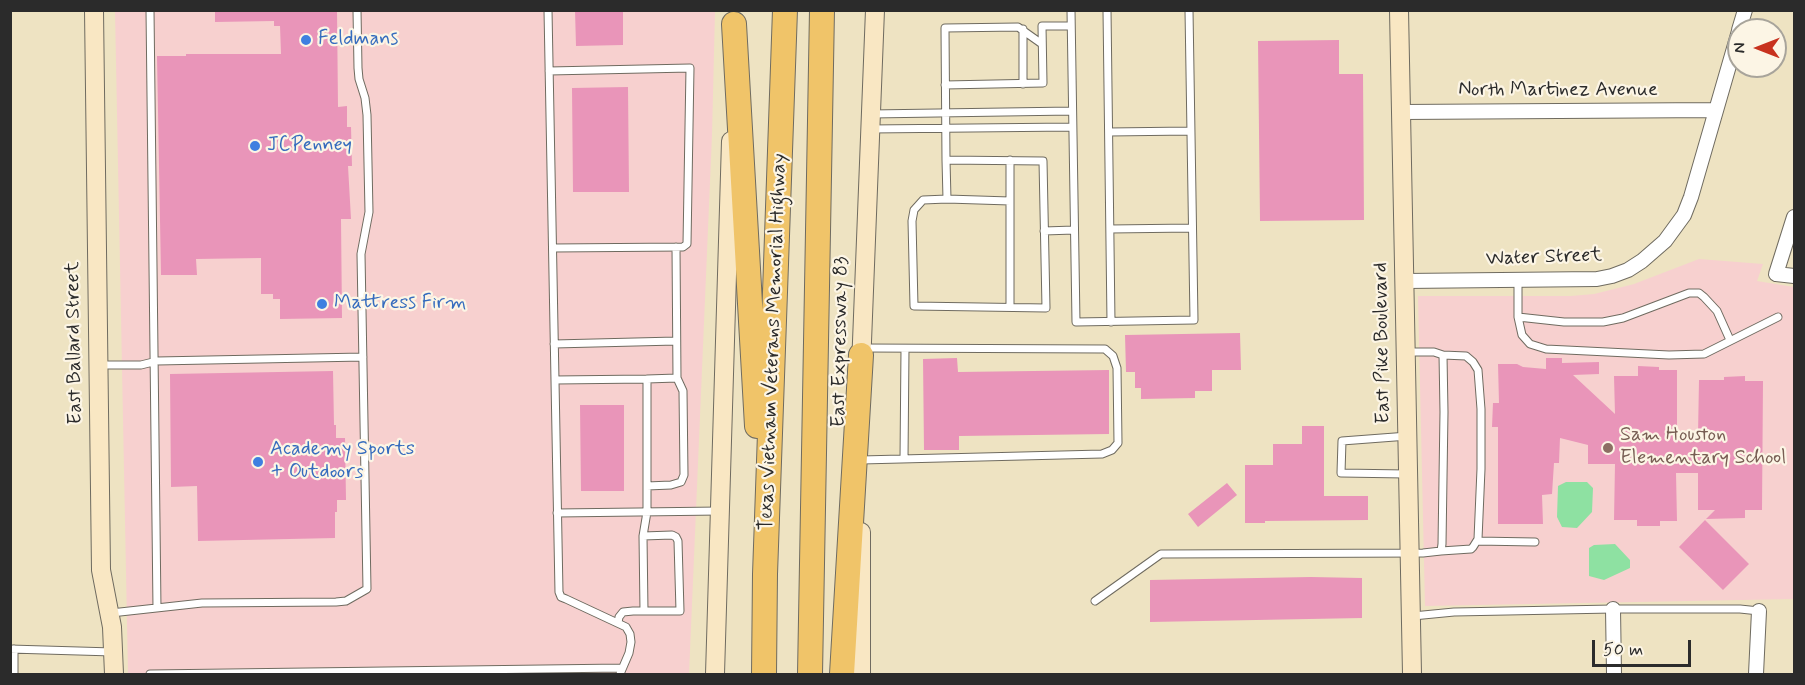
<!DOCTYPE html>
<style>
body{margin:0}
#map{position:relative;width:1805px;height:685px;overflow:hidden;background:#eee3c2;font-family:Mynerve,sans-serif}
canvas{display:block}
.frame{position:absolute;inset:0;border:12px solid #2b2b2b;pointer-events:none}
.north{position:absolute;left:1727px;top:18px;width:60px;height:60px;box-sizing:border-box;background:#fcf5e5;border:2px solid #a8a49b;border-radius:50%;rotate:270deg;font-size:16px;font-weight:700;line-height:24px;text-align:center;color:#2b2b2b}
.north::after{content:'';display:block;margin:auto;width:21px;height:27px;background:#c8321e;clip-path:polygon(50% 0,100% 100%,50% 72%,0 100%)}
.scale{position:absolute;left:1592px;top:640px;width:99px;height:27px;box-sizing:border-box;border:3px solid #2b2b2b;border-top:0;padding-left:8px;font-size:18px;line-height:21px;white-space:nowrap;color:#2b2b2b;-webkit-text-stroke:4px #fcf5e5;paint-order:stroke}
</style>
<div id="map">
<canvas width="1805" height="685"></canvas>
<div class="frame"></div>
<div class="north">N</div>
<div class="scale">50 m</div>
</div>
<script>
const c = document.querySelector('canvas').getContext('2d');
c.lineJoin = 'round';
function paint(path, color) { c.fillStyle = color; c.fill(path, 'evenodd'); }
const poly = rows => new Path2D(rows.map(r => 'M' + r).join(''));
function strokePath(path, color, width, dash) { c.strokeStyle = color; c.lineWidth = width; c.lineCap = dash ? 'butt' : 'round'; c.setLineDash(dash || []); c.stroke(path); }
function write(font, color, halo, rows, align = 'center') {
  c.font = font + ' Mynerve,sans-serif'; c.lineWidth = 4.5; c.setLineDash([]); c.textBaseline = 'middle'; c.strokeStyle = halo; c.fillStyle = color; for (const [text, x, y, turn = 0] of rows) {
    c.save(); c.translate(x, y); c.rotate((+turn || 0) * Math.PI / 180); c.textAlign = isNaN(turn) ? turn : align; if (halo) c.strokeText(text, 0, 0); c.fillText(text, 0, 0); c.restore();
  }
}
paint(poly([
 [115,11,715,11,712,135,689,674,128,674],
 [1699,259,1763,264,1757,281,1794,287,1794,599,1425,606,1418,296,1571,296,1594,294,1634,284]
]), '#f7d0cf');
paint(poly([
 [1566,482,1587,482,1593,488,1592,512,1577,528,1562,527,1557,517,1558,486],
 [1615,544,1630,560,1630,568,1604,580,1589,576,1589,548,1594,545]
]), '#8ee1a2');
paint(poly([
 [215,10,337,10,338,107,347,106,347,127,351,127,352,166,348,166,351,219,341,219,342,318,280,319,280,299,273,299,273,294,261,294,261,258,196,259,197,275,161,275,157,56,186,56,186,54,281,54,280,26,274,26,274,21,215,22],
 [575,10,623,10,623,45,576,46],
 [1339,40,1339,74,1363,74,1364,220,1260,221,1258,41],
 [628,87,629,192,573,192,572,88],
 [1240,333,1241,370,1212,370,1212,391,1195,391,1195,398,1141,399,1141,388,1135,388,1135,372,1126,372,1125,335],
 [957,358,958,372,1109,370,1109,434,959,436,959,450,924,450,923,359],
 [1546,358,1562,358,1562,363,1599,362,1599,374,1573,375,1615,414,1614,376,1638,376,1638,366,1659,367,1659,370,1677,370,1677,435,1698,435,1699,380,1724,380,1724,377,1745,376,1745,381,1763,381,1762,510,1745,510,1745,518,1706,519,1715,510,1698,510,1698,473,1676,473,1677,521,1660,521,1660,526,1637,526,1637,520,1614,520,1615,464,1588,464,1588,445,1560,438,1559,463,1554,463,1552,494,1542,495,1543,524,1498,524,1498,427,1492,427,1493,403,1499,403,1498,364,1517,364,1523,367,1546,369],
 [333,371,334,425,336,425,336,438,345,438,346,500,337,500,337,512,335,512,335,538,198,541,197,486,171,487,170,374],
 [580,405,624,405,624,491,581,491],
 [1302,426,1324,426,1324,496,1368,496,1368,520,1265,521,1265,523,1245,523,1245,465,1273,465,1273,444,1302,444],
 [1227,483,1237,495,1198,527,1188,514],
 [1705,520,1749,564,1723,590,1679,547],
 [1311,577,1362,578,1362,618,1150,622,1150,580]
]), '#e995b9');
const lane = poly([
 [150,10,157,608],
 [548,10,559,592,561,597,566,599,626,627,630,634,631,642,629,653,620,674],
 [1071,10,1076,322,1194,320,1189,10],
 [1107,10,1111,322],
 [1023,29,1023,84],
 [549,71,690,68,687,244,683,247,553,248],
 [945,85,1043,83,1042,26,1071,26],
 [871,114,1072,111],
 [870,129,1072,127],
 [1109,132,1190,131],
 [946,160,1043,161,1046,308,914,306,912,221,914,210,923,200,947,199,946,160,945,28,1018,27,1042,44],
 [1010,160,1010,307],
 [947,199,1010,201],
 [1110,229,1192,228],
 [1044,231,1074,230],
 [1518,280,1518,317,1522,335,1530,344,1546,349,1669,355,1704,354,1778,317],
 [1518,317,1564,322,1603,322,1623,318,1689,293,1699,293,1704,297,1717,311,1730,340],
 [554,344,676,341],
 [99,365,141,365,157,361,363,357],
 [647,379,677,378],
 [555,380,647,379,647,512,643,536,644,611],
 [904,459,905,349],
 [861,460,1102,454,1112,450,1118,443,1117,368,1113,356,1105,349,864,348],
 [1406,474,1341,473,1342,441,1408,436],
 [647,486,671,485,681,482,684,475,683,391,677,378,676,247],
 [557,513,720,511],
 [1477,541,1535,542],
 [1441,551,1471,549,1473,547,1478,539,1481,469,1481,409,1478,370,1473,362,1466,356,1443,355],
 [1095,601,1161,554,1423,553,1441,551,1442,544,1444,412,1443,355,1434,352,1406,352],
 [111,613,202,603,336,602,346,601,367,589,361,254,369,212,367,115,365,98,359,79,358,68,357,10],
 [1413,616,1454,612,1613,609,1740,609,1759,611],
 [618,623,619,617,623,612,633,611,680,611,678,541,676,537,672,535,643,536],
 [10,649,113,652],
 [14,649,14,674],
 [150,674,622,668]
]);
const street = poly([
 [1739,30,1745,10],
 [1401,112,1716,110],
 [1794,217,1776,274,1794,276],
 [1405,281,1597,279,1612,276,1628,270,1642,261,1665,241,1684,215,1691,197,1739,31],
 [1613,609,1614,674],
 [1756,674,1759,611]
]);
const secondary = poly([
 [94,10,101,570,112,627,114,674],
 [1399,10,1412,674],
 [861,367,875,10],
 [715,674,731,141],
 [861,674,861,532]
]);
const highway = poly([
 [734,24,757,426],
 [764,674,765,574,785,10],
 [810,674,822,10],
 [842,674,861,355]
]);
strokePath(lane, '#6f6b60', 9);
strokePath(street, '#6f6b60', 16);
strokePath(secondary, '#6f6b60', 20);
strokePath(highway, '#6f6b60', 26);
strokePath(lane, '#fff', 7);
strokePath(street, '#fff', 14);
strokePath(secondary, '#f9e7c3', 18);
strokePath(highway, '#f0c469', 24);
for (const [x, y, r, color] of [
 [306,40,6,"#3f7fe0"],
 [255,146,6,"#3f7fe0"],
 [322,304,6,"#3f7fe0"],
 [1608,448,6,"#8d6e63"],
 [258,462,6,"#3f7fe0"]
]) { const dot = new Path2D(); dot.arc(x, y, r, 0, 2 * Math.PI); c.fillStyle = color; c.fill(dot); strokePath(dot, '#fcf5e5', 2); }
write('20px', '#366cbe', '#fcf5e5', [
 ["Feldmans",318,40],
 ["JCPenney",267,146],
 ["Mattress Firm",334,304],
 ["Academy Sports",270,450],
 ["+ Outdoors",270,473]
], 'left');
write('20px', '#2b2b2b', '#fcf5e5', [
 ["North Martinez Avenue",1558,91],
 ["Water Street",1544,258,-2],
 ["Texas Vietnam Veterans Memorial Highway",774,342,-88],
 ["East Expressway 83",841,342,-89],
 ["East Ballard Street",75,343,-91],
 ["East Pike Boulevard",1383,343,-91]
]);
write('20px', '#785e54', '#fcf5e5', [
 ["Sam Houston",1620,436],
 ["Elementary School",1620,459]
], 'left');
</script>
